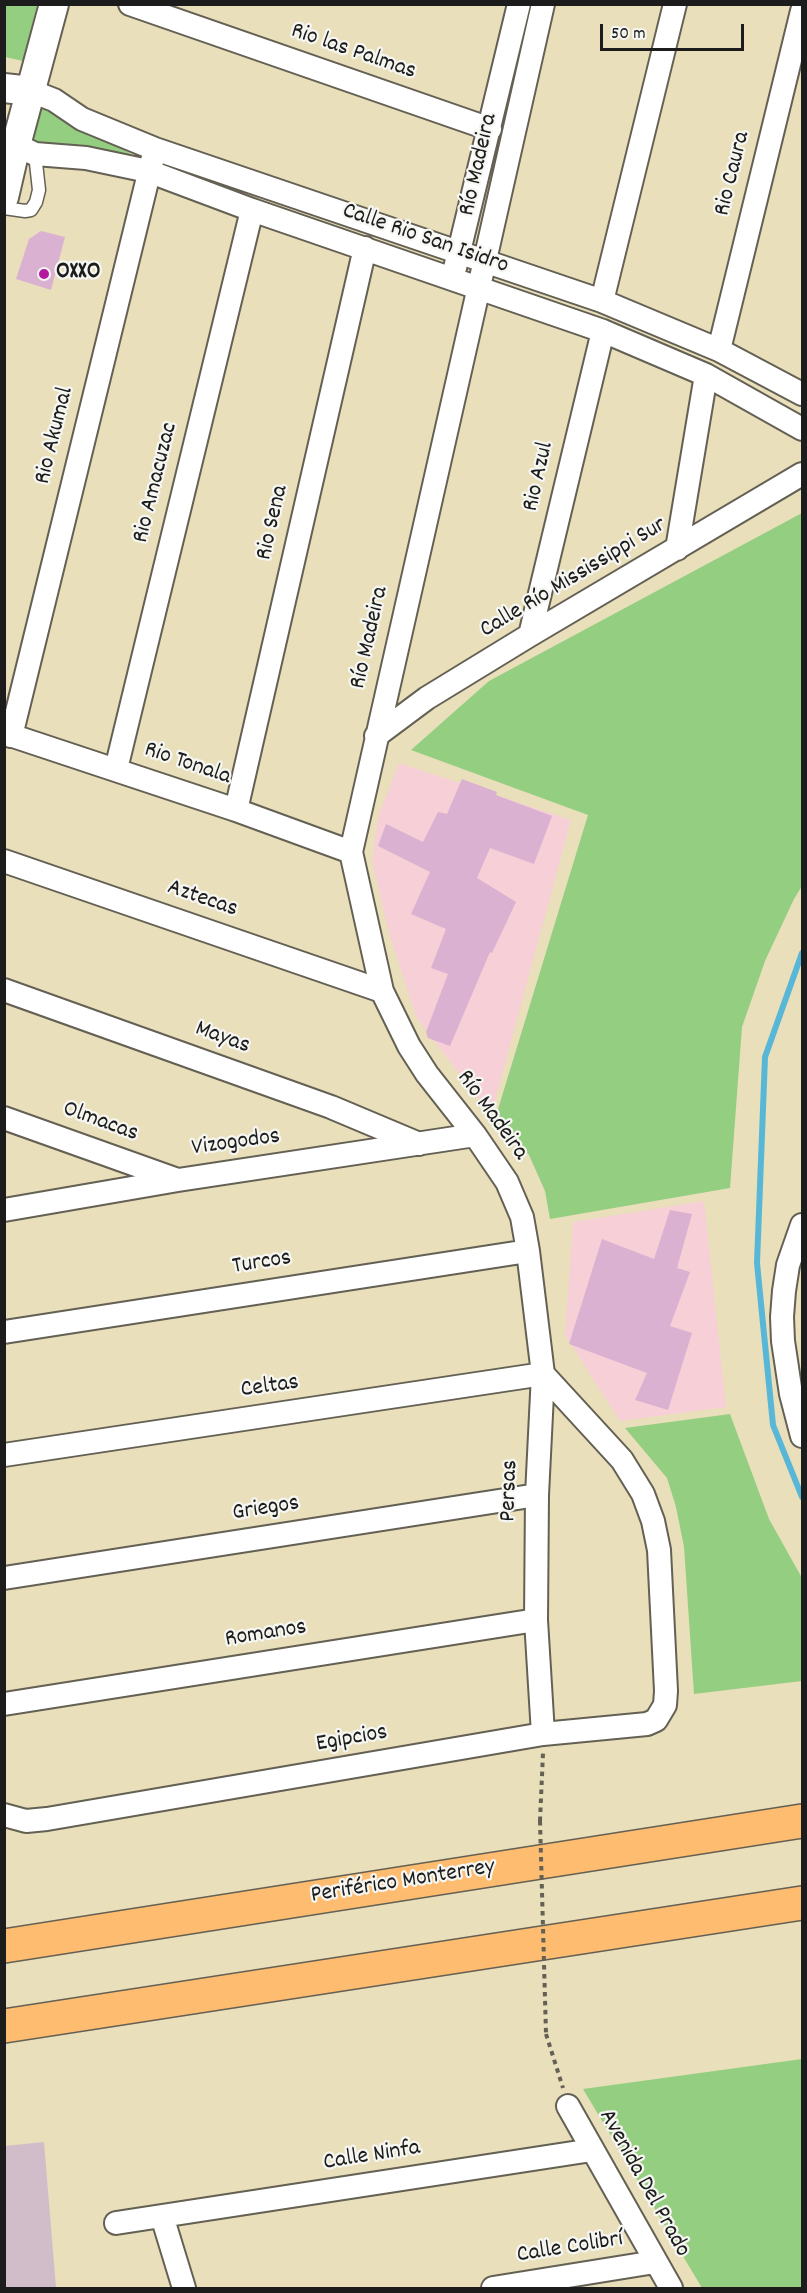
<!DOCTYPE html>
<meta charset="utf-8">
<style>
body{margin:0}
#map{position:relative;width:807px;height:2293px;overflow:hidden;background:#e9dfbb;font-family:Dekko,sans-serif}
canvas{display:block}
.frame{position:absolute;inset:0;border:6px solid #1c1c1c;pointer-events:none}
.scale{position:absolute;left:600px;top:24px;width:144px;height:27px;box-sizing:border-box;border:3px solid #1c1c1c;border-top:0;padding-left:8px;font-size:18px;line-height:21px;white-space:nowrap;color:#1c1c1c;-webkit-text-stroke:4px #f6f6f2;paint-order:stroke}
</style>
<div id="map">
<canvas width="807" height="2293"></canvas>
<div class="frame"></div>
<div class="scale">50 m</div>
</div>
<script>
const c = document.querySelector('canvas').getContext('2d');
c.lineJoin = 'round';
function paint(path, color) { c.fillStyle = color; c.fill(path, 'evenodd'); }
const poly = rows => new Path2D(rows.map(r => 'M' + r).join(''));
function strokePath(path, color, width, dash) { c.strokeStyle = color; c.lineWidth = width; c.lineCap = dash ? 'butt' : 'round'; c.setLineDash(dash || []); c.stroke(path); }
function write(font, color, halo, rows, align = 'center') {
  c.font = font + ' Dekko,sans-serif'; c.lineWidth = 4.5; c.setLineDash([]); c.textBaseline = 'middle'; c.strokeStyle = halo; c.fillStyle = color; for (const [text, x, y, turn = 0] of rows) {
    c.save(); c.translate(x, y); c.rotate((+turn || 0) * Math.PI / 180); c.textAlign = isNaN(turn) ? turn : align; if (halo) c.strokeText(text, 0, 0); c.fillText(text, 0, 0); c.restore();
  }
}
paint(poly([
 [399,763,571,820,491,1115,416,1017,389,933,372,862,378,817],
 [704,1201,726,1407,620,1421,565,1335,573,1222]
]), '#f6cfd7');
paint(poly([
 [44,2142,56,2288,5,2288,5,2146]
]), '#d1bdc9');
paint(poly([
 [4,5,37,5,23,61,5,57],
 [38,100,87,129,131,154,114,154,79,145,29,145],
 [802,513,802,886,794,899,765,961,742,1027,730,1188,550,1219,545,1191,529,1155,507,1129,495,1119,588,815,411,750,489,681],
 [730,1414,769,1519,802,1578,802,1681,694,1694,684,1547,676,1507,667,1478,625,1428],
 [802,2059,802,2288,702,2288,583,2089]
]), '#94ce81');
strokePath(poly([
 [802,953,765,1057,757,1263,773,1425,802,1497]
]), '#58b6d6', 6);
paint(poly([
 [41,231,65,237,51,290,16,279,29,239],
 [462,779,497,792,496,795,552,816,534,864,490,848,477,878,516,902,492,953,490,952,450,1046,428,1038,426,1032,448,974,431,968,446,929,411,914,430,872,378,846,386,824,423,842,438,812,447,814],
 [670,1210,692,1214,677,1268,690,1272,670,1326,692,1333,668,1410,635,1400,647,1373,569,1344,602,1239,654,1259]
]), '#dbb1d2');
const service = poly([
 [4,208,25,211,31,210,36,202,39,190,35,154]
]);
const minor = poly([
 [130,4,490,129],
 [543,4,351,852,382,991,409,1046,427,1074,475,1135,507,1182,522,1217,528,1251,543,1374,537,1495,536,1620,543,1734],
 [31,91,54,100,82,119,155,149,602,301,719,350,802,394],
 [16,145,35,154,86,158,148,171,252,210,603,331,706,375,802,429],
 [455,268,519,4],
 [602,301,675,4],
 [719,350,802,11],
 [677,549,706,375],
 [530,635,603,331],
 [4,733,236,810,351,852],
 [11,736,153,157],
 [376,736,427,698,530,635,802,474],
 [116,769,252,210],
 [236,810,365,248],
 [4,861,382,991],
 [4,990,331,1107,419,1144],
 [4,1118,175,1179],
 [4,1210,178,1180,475,1135],
 [802,1225,788,1265,784,1291,782,1317,783,1341,791,1394,802,1436],
 [4,1332,528,1251],
 [4,1455,543,1374],
 [4,1578,537,1495],
 [4,1704,536,1620],
 [4,1815,26,1821,47,1819,543,1734,647,1724,656,1720,665,1705,666,1691,659,1550,653,1521,643,1494,622,1460,543,1374],
 [568,2106,671,2288],
 [162,2216,184,2288],
 [116,2223,592,2150],
 [493,2288,655,2262]
]);
const tertiary = poly([
 [4,88,31,91],
 [4,197,16,145,54,4]
]);
const motorway = poly([
 [4,1946,802,1821],
 [4,2026,802,1903]
]);
strokePath(service, '#646054', 15);
strokePath(minor, '#646054', 26);
strokePath(tertiary, '#646054', 32);
strokePath(motorway, '#646054', 36);
strokePath(poly([
 [540,1821,543,1753],
 [546,2034,563,2088]
]), '#646054', 4, [4.5, 4.5]);
strokePath(service, '#fff', 12);
strokePath(minor, '#fff', 22);
strokePath(tertiary, '#fff', 28);
strokePath(motorway, '#fdbc6f', 33);
strokePath(poly([
 [540,1821,546,2034]
]), '#646054', 4, [4.5, 4.5]);
for (const [x, y, r, color] of [
 [44,274,6,"#b5179e"]
]) { const dot = new Path2D(); dot.arc(x, y, r, 0, 2 * Math.PI); c.fillStyle = color; c.fill(dot); strokePath(dot, '#f6f6f2', 2); }
write('24px', '#1c1c1c', '#f6f6f2', [
 ["Rio las Palmas",353,53,19],
 ["Río Madeira",480,165,-77],
 ["Rio Caura",734,174,-76],
 ["Calle Rio San Isidro",425,240,19],
 ["Rio Akumal",56,436,-76],
 ["Rio Azul",540,477,-77],
 ["Rio Amacuzac",157,483,-76],
 ["Rio Sena",274,523,-77],
 ["Calle Río Mississippi Sur",574,579,-31],
 ["Río Madeira",371,638,-77],
 ["Rio Tonala",187,765,19],
 ["Aztecas",202,900,19],
 ["Mayas",222,1039,20],
 ["Río Madeira",491,1116,54],
 ["Olmacas",100,1123,20],
 ["Vizogodos",236,1144,-8],
 ["Turcos",262,1264,-9],
 ["Celtas",270,1388,-8],
 ["Persas",511,1491,-88],
 ["Griegos",266,1510,-9],
 ["Romanos",266,1635,-9],
 ["Egipcios",352,1740,-10],
 ["Periférico Monterrey",403,1883,-9],
 ["Calle Ninfa",372,2157,-9],
 ["Avenida Del Prado",643,2184,61],
 ["Calle Colibrí",570,2249,-9]
]);
write('bold 24px', '#1c1c1c', '#f6f6f2', [
 ["OXXO",56,274]
], 'left');
</script>
